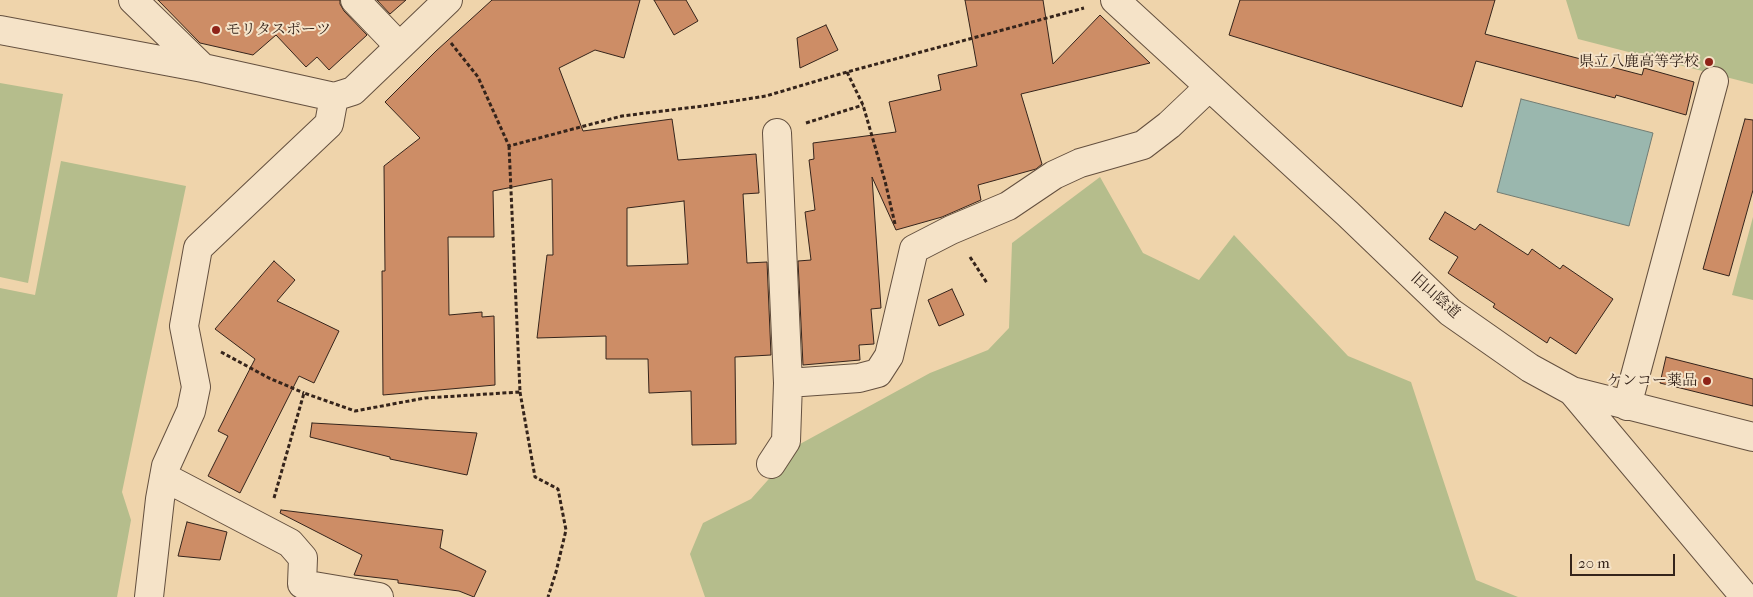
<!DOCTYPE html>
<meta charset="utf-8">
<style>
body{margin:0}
#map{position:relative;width:1753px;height:597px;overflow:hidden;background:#efd4ab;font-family:"IM FELL French Canon",serif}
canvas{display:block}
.scale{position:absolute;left:1570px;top:554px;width:105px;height:22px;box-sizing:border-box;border:2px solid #35241b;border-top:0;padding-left:6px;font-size:15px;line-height:18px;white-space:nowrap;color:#35241b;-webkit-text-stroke:4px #f5e3c8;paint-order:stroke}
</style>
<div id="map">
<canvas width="1753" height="597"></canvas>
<div class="scale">20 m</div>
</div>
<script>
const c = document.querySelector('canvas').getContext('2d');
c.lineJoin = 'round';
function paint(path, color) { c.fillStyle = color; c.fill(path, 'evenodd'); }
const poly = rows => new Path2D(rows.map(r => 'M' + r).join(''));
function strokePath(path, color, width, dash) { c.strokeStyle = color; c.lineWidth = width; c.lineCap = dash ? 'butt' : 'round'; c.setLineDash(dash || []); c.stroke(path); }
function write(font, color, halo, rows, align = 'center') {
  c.font = font + ' "IM FELL French Canon","Noto Serif JP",serif'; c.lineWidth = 4; c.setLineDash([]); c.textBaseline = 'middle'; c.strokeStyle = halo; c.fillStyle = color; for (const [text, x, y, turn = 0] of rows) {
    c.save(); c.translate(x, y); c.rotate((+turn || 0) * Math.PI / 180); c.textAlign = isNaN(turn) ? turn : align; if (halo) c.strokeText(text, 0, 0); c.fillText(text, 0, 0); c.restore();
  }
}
paint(poly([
 [1566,0,1753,0,1753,84,1578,39],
 [0,83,63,94,28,283,0,277],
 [61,161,186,186,122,492,131,520,117,597,0,597,0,288,35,295],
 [1100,177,1143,253,1199,280,1234,235,1348,356,1411,382,1476,580,1518,597,705,597,690,554,703,523,751,499,800,444,930,373,988,350,1009,328,1012,243],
 [1753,217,1753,300,1732,295]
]), '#b5bd8c');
const water = poly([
 [1521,99,1653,133,1629,226,1497,192,1521,99]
]);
paint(water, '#9ab7ae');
strokePath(water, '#727c73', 1);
const building = poly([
 [158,0,340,0,340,4,344,11,367,35,329,70,317,57,306,67,276,35,253,55,200,43,158,0],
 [377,0,406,0,390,14,377,0],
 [492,0,640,0,624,58,595,50,559,68,583,131,672,119,678,160,756,154,759,193,743,194,747,263,767,262,771,355,735,357,736,444,692,445,691,391,649,393,648,359,606,359,606,336,537,338,547,255,553,255,552,179,493,191,494,237,448,237,449,315,482,312,482,317,494,316,495,385,383,395,382,271,385,271,384,166,420,138,385,102,436,51,492,0],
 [684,201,688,264,627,266,627,208,684,201],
 [654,0,686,0,698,21,674,35,654,0],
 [965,0,1043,0,1053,64,1100,15,1150,63,1021,94,1042,164,1036,169,978,185,981,200,942,217,896,230,872,177,881,308,871,309,874,344,859,345,860,360,803,365,798,261,811,260,805,212,815,210,809,160,814,159,813,143,896,132,889,102,941,90,938,75,977,66,965,0],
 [1240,0,1495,0,1485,34,1642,75,1644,68,1694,82,1686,115,1616,95,1615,98,1476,61,1462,107,1229,35,1240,0],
 [826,25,838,50,800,68,797,38,826,25],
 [1745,119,1753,120,1753,190,1729,276,1703,269,1745,119],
 [1445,212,1475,230,1480,224,1528,255,1532,249,1560,269,1563,265,1613,299,1576,354,1550,337,1547,343,1493,307,1495,304,1448,273,1458,257,1429,239,1445,212],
 [274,261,295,280,277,301,339,331,314,383,299,376,240,493,208,476,228,436,218,431,255,359,215,329,274,261],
 [952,289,964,315,939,326,928,300,952,289],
 [1666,357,1753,379,1753,406,1660,383,1666,357],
 [312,423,384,427,477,433,467,475,390,459,390,457,310,437,312,423],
 [281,510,443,530,440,548,486,571,474,597,459,591,398,583,398,580,354,575,362,555,280,513,281,510],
 [187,522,227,532,220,560,178,556,187,522]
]);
paint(building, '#cd8d66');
strokePath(building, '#35241b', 1);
const minor = poly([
 [133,0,203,68],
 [355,0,399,46],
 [1115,0,1348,214,1450,312,1530,368,1572,391,1745,597],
 [0,30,203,68,334,97,353,91,448,0],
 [777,133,788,383,859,378,878,373,889,356,914,249,951,230,1008,206,1054,175,1080,163,1143,145,1169,125,1209,87],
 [1572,391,1753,437],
 [1627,406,1714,81],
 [771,464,786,441,788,383],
 [164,477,290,543,303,558,302,584,379,597],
 [149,597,160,499,166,466,191,411,196,387,184,326,198,248,329,124,334,97]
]);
strokePath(minor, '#64503f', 30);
strokePath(poly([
 [451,43,478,77,509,146,622,116,703,106,766,96,847,72,1084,8],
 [847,72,863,105,885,181,895,224],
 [806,123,863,105],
 [970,257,987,283],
 [221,352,269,378,304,393],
 [520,392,535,477,558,489,566,530,556,572,548,597],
 [274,498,304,393,355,411,425,398,520,392,509,146]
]), '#35241b', 3, [4, 2.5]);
strokePath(minor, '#f5e3c8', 28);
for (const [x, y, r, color] of [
 [216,30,5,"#8f2418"],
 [1709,62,5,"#8f2418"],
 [1707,381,5,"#8f2418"]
]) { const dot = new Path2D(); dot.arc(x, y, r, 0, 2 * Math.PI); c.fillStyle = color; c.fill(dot); strokePath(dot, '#f5e3c8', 2); }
write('15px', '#35241b', '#f5e3c8', [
 ["モリタスポーツ",226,30,"left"],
 ["県立八鹿高等学校",1699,62],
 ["ケンコー薬品",1697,381]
], 'right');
write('15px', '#35241b', '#f5e3c8', [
 ["旧山陰道",1435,296,42]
]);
</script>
